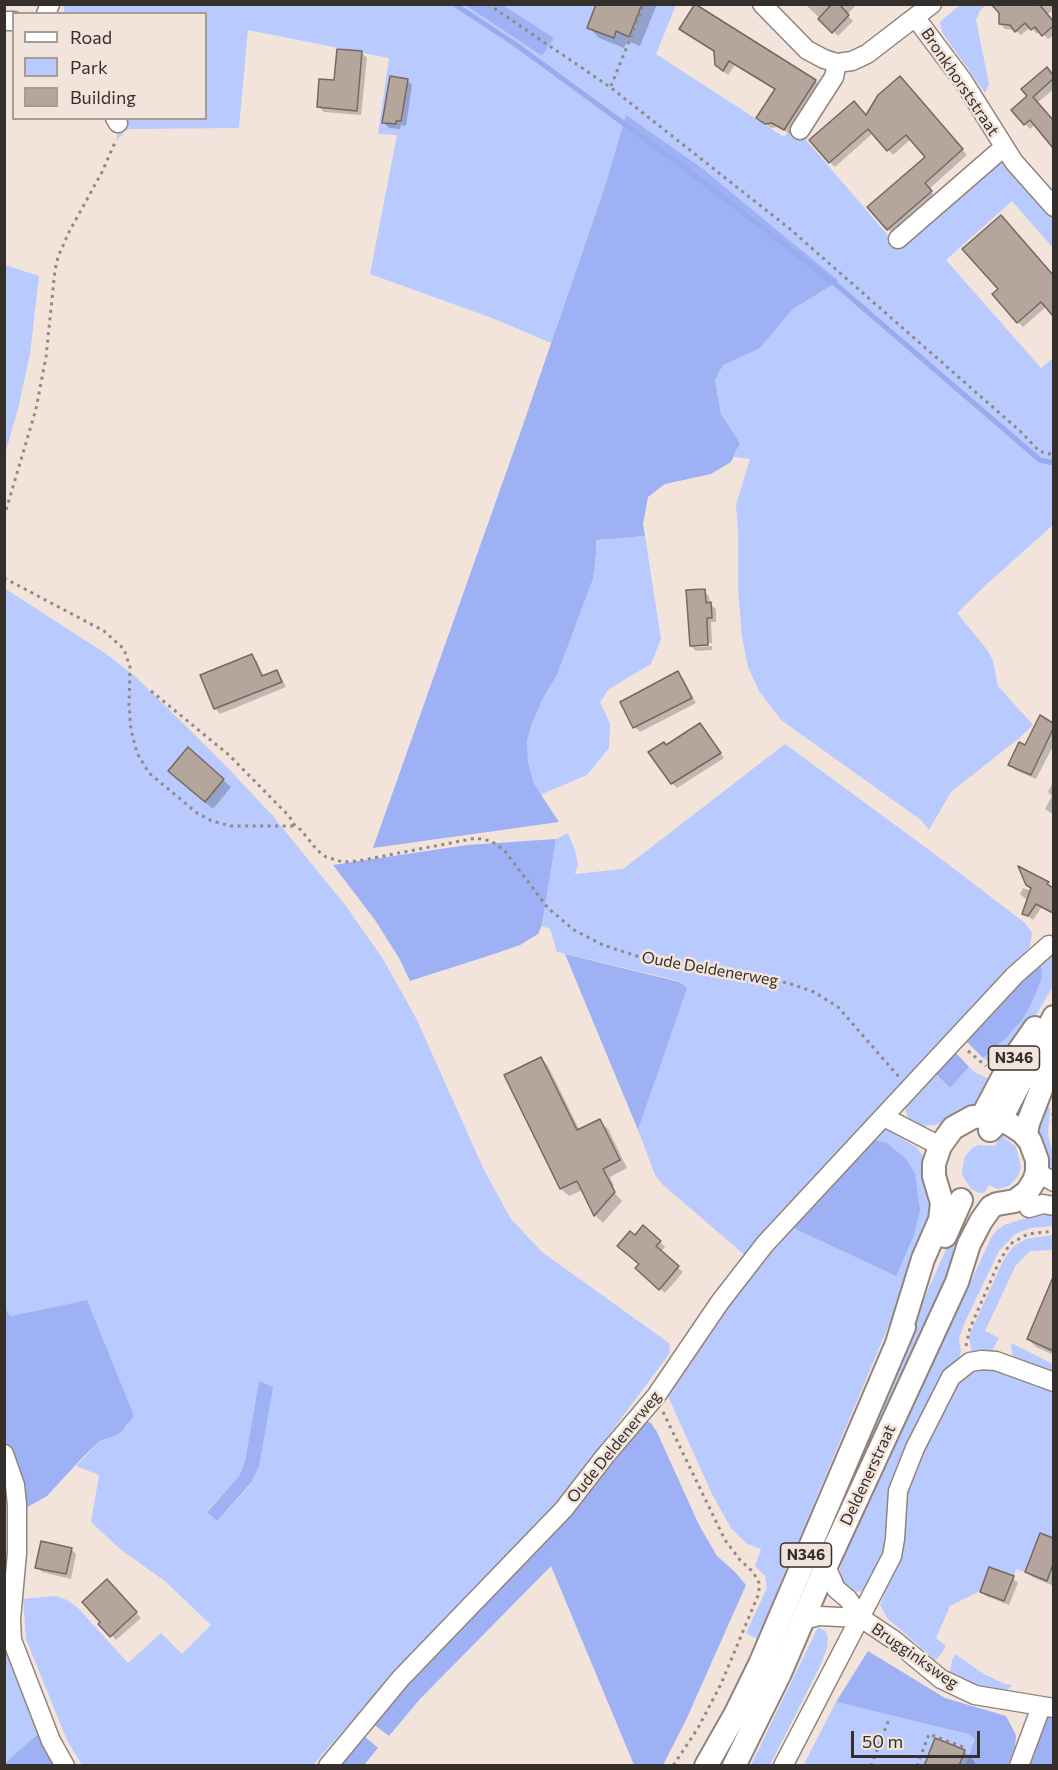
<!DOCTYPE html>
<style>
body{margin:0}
#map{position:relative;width:1058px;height:1770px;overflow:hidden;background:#f3e4db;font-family:Commissioner,sans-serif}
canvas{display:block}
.frame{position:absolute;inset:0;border:6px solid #352f2c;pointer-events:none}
.legend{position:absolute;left:12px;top:12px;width:195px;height:108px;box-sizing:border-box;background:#f3e4db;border:2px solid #a79c95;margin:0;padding:8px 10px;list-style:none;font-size:18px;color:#352f2c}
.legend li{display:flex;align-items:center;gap:12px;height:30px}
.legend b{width:30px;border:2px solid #a79c95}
.scale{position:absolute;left:851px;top:1731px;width:129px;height:27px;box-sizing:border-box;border:3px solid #352f2c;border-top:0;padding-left:8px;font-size:18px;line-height:21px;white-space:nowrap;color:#352f2c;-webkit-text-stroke:4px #f3e4db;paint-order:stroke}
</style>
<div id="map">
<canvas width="1058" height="1770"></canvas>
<div class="frame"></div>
<ul class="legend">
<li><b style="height:8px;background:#fff"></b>Road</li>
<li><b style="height:16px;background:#b9cafe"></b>Park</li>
<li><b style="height:16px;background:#b4a69d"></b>Building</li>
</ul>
<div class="scale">50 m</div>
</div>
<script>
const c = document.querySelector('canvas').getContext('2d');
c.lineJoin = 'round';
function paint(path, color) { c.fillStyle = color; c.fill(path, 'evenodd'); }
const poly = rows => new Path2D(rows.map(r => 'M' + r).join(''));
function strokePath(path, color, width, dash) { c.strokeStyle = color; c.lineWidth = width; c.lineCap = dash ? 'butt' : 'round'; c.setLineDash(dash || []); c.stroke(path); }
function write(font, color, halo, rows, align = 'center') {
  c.font = font + ' Commissioner,sans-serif'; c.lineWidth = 5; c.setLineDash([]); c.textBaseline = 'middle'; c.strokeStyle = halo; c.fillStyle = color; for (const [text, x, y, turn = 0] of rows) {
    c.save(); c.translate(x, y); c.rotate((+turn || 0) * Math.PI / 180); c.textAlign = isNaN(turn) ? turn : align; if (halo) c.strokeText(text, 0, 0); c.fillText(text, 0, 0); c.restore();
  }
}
paint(poly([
 [63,5,465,5,542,56,553,38,503,5,676,5,656,54,784,137,794,126,898,247,995,163,1006,162,1053,215,1053,248,1012,201,946,260,1041,368,1053,358,1053,525,987,584,957,613,988,651,993,661,998,686,1033,725,1018,739,951,792,929,830,921,820,781,720,759,691,748,667,742,637,738,590,738,530,736,505,750,459,734,457,740,443,721,414,715,380,723,365,759,349,793,309,839,281,702,168,626,116,606,183,551,343,492,318,370,274,397,135,378,134,389,58,248,30,239,128,130,129,125,131,116,141,119,125,118,119,206,118,206,14,65,13],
 [960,5,986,5,980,10,976,20,989,84,985,93,942,32,940,22],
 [5,265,39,276,30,354,18,409,5,454],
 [645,536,661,639,651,664,609,689,600,702,610,724,609,748,587,775,540,795,534,784,528,762,527,741,531,726,543,698,557,675,593,579,596,555,596,540],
 [4,588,105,653,136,677,226,766,272,815,346,906,383,959,417,1020,484,1170,511,1219,542,1252,669,1343,670,1353,554,1508,410,1655,313,1765,82,1765,67,1740,26,1639,23,1599,43,1597,56,1596,67,1600,78,1608,128,1663,161,1633,182,1654,211,1625,166,1582,120,1549,91,1522,99,1475,76,1466,100,1441,115,1436,128,1425,73,1303,11,1316,7,1312,4,1292],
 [259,1381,251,1484,217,1521,207,1511,239,1476,245,1461],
 [785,744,936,855,1025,923,1032,933,1030,947,906,1078,746,1256,663,1185,655,1175,638,1130,686,988,680,981,557,952,550,929,542,926,556,839,568,833,575,850,578,865,575,874,623,869],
 [1053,952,1053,986,1031,1024,999,1068,983,1058,1006,1038,1022,1020,1042,978,1041,957],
 [969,1067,976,1073,994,1081,983,1103,954,1119,935,1125,923,1126,908,1118,905,1107,908,1098,933,1071,950,1088],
 [1041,1104,1050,1108,1048,1134,1053,1155,1053,1177,1048,1173,1034,1138],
 [880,1126,916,1147,925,1158,931,1188,932,1222,757,1639,746,1633,767,1588,765,1576,755,1566,761,1549,747,1544,731,1528,712,1494,667,1394,686,1364,752,1275,793,1228,896,1276,870,1139],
 [1001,1135,1016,1147,1021,1167,1018,1176,1009,1186,997,1189,989,1185,984,1193,979,1193,971,1189,962,1175,964,1158,972,1148,979,1145,995,1146],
 [1046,1212,1053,1214,1053,1226,1031,1228,1015,1234,999,1251,965,1322,959,1338,961,1351,959,1358,944,1375,888,1545,864,1591,853,1592,843,1583,841,1576,840,1569,844,1555,991,1238,996,1231,1004,1225],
 [953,1234,964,1240,753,1705,721,1765,715,1766],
 [1053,1235,1053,1250,1030,1251,1016,1265,985,1331,999,1338,993,1349,989,1352,972,1353,969,1338,971,1331,1004,1259,1014,1246,1026,1239],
 [1011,1343,1053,1364,1053,1378,1016,1360,1012,1354],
 [984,1365,1004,1368,1053,1391,1053,1538,1040,1533,1025,1572,1016,1569,1014,1576,990,1567,980,1591,950,1606,936,1638,946,1646,939,1657,935,1660,887,1618,880,1605,898,1562,908,1485,957,1382,970,1370],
 [818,1627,825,1631,828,1637,827,1648,820,1666,770,1765,751,1765],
 [4,1647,39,1733,5,1764,4,1764],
 [955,1654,984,1674,1005,1684,1012,1685,1011,1687,1005,1691,971,1684,961,1680,950,1672,952,1660],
 [836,1702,968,1734,975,1739,965,1765,803,1766]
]), '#b9cafe');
paint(poly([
 [465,5,503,5,554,38,542,56],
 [626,115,702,168,839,281,793,309,759,349,723,365,715,380,721,414,740,443,731,462,711,474,665,484,648,497,643,524,645,536,596,540,596,555,593,579,557,675,543,698,531,726,527,741,528,762,534,784,559,822,373,848,524,422,606,183],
 [556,839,542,925,538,934,520,945,497,953,410,981,399,958,375,920,333,865,467,845],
 [565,954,680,982,687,988,638,1130],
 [1041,957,1042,978,1031,1004,1022,1020,1006,1038,983,1058,965,1040],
 [953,1050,969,1067,950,1088,933,1071],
 [870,1139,887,1143,906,1159,915,1174,920,1210,914,1235,896,1276,793,1228],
 [4,1292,7,1312,11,1316,87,1300,134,1416,122,1431,115,1436,100,1441,83,1457,47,1496,24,1509,5,1449],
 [259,1381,273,1387,259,1466,251,1483,217,1521,207,1512,239,1476,245,1461],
 [645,1420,651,1423,657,1432,699,1525,717,1556,735,1572,746,1585,686,1720,663,1765,634,1765,551,1566,420,1699,389,1736,372,1723,404,1685,570,1516],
 [868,1651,945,1698,1006,1716,1016,1735,1015,1747,1008,1765,965,1765,975,1739,968,1734,836,1702],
 [1053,1713,1053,1765,1026,1766,1043,1718],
 [39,1733,55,1765,5,1766,4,1764],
 [363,1735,378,1748,364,1765,337,1766]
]), '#9db1f4');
paint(poly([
 [598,4,657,4,640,46,627,41,624,48,599,38,589,27],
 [805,4,857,4,847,15,853,21,838,36],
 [1054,4,1054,9,1047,15,1054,23,1054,35,1048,39,1040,31,1037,34,1031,27,1021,35,1015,30,1005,29,1000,24,1001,13,993,5],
 [681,29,815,81,820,86,790,134,778,127,771,128,758,118,776,90,735,65,728,75,721,70,716,65,716,53],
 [362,53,367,58,361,115,324,112,318,106],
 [1047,69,1054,76,1054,89,1037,103,1054,121,1054,146,1035,125,1030,129,1013,110,1029,96],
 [407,80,412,85,406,126,401,125,400,129,389,128,384,123],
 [905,83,967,155,929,189,935,197,893,234,888,229,927,158,911,139,893,155,873,133,835,167,830,162,866,117],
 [1006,222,1054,276,1054,314,1047,306,1023,327,1018,322,1000,289],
 [704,591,709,596,710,604,716,609,716,622,711,622,712,643,694,644,694,647,712,646,712,650,696,651,691,646],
 [252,656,257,661,264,677,276,672,281,677,286,687,220,714,215,708],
 [678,673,683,678,696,703,640,732,635,727],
 [1040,717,1054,724,1054,744,1036,779,1015,770,1010,765,1025,747],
 [700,725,724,758,677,788,672,783,666,746],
 [188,750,231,787,213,809,177,779],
 [1054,780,1054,815,1045,809,1052,796,1048,792],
 [1048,883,1054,889,1054,914,1041,908,1033,920,1024,913,1028,901,1020,894,1023,888,1037,893],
 [541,1058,548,1066,580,1131,600,1121,608,1129,627,1168,610,1177,614,1186,610,1188,622,1201,603,1223,596,1216,583,1190,569,1196,561,1189,506,1075],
 [635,1237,660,1242,665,1247,661,1252,683,1272,665,1293,642,1273],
 [1054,1281,1054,1355,1036,1347,1028,1339],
 [1041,1534,1054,1539,1054,1586,1032,1577,1027,1572],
 [71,1549,76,1554,71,1579,42,1572,37,1567],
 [1013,1578,1018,1583,1009,1605,986,1596,981,1591],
 [107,1582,141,1618,116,1640,101,1624],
 [964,1751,975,1762,974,1766,926,1766]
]), '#0003');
strokePath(poly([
 [454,4,515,44,690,172,833,282,1040,460,1054,463]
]), '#97abed', 5);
const building = poly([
 [596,4,642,4,629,37,616,31,614,38,587,28,596,4],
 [695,4,816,80,784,130,772,123,765,124,756,118,775,89,729,61,723,71,715,65,714,51,679,29,695,4],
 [832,4,839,4,849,15,832,33,818,19,832,4],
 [991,4,1039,4,1053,21,1053,26,1042,36,1035,27,1031,30,1025,23,1015,32,1010,25,999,24,999,13,991,4],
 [337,49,362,51,357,111,317,107,319,79,334,80,337,49],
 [1047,67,1053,75,1053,79,1033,97,1053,120,1053,148,1030,120,1024,125,1011,110,1027,96,1021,89,1047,67],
 [390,76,408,79,401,121,396,121,396,124,382,123,390,76],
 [900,76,963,149,925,183,932,191,887,230,867,207,925,157,906,135,887,151,868,129,829,163,809,140,854,101,866,115,878,95,900,76],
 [1001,215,1053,275,1053,316,1041,302,1017,323,992,294,998,289,962,249,1001,215],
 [705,589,706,603,711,602,712,618,707,618,708,645,690,646,686,590,705,589],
 [252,654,262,676,277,670,282,682,214,709,200,675,252,654],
 [678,671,692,698,633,728,620,702,678,671],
 [1040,715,1053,723,1053,729,1031,775,1008,765,1019,742,1025,745,1040,715],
 [700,723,721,753,671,784,648,752,664,742,666,745,700,723],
 [188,747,224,779,205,802,168,771,188,747],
 [1018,866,1049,882,1047,884,1053,888,1053,913,1036,904,1028,916,1022,914,1031,888,1026,885,1018,866],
 [541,1057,577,1130,600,1119,620,1160,603,1169,615,1192,594,1216,577,1181,560,1189,504,1075,541,1057],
 [643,1225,661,1241,656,1246,679,1266,659,1290,635,1268,639,1264,617,1246,630,1231,635,1235,643,1225],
 [1053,1277,1053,1351,1027,1339,1053,1277],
 [1040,1533,1053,1538,1053,1564,1047,1581,1025,1572,1040,1533],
 [41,1541,72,1548,66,1574,35,1568,41,1541],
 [989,1567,1014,1576,1004,1601,980,1592,989,1567],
 [107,1579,137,1612,110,1637,98,1624,100,1622,82,1602,107,1579],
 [935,1738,965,1750,959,1766,924,1766,935,1738]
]);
paint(building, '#b4a69d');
strokePath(building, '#756860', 1.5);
const minor = poly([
 [762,4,807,50,824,59,837,63,852,61,867,54,932,4],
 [46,14,50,4],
 [915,17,963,81,1014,162,1054,207],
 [4,21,14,21],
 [115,118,118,123],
 [800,130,834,77,837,63],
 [898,239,1004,147],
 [884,1117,940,1146],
 [1037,1172,1054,1182],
 [1029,1208,1043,1204,1054,1206],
 [4,1454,15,1485,17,1505,17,1553,11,1619,12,1640,51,1741,65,1766],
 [826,1566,836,1589,848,1599,861,1618,894,1640,941,1679,975,1695,1054,1708],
 [803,1620,819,1616,861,1618],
 [328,1766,401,1678,564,1509,605,1456,656,1396,720,1302,765,1244,1015,975,1049,945],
 [783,1766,892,1556,895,1539,898,1491,915,1448,951,1377,970,1362,982,1360,996,1361,1054,1382],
 [1019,1766,1041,1707]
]);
const major = poly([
 [983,1115,1010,1064,1035,1028],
 [990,1130,1001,1119,1054,1017],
 [1026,1135,1028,1123,1054,1056],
 [945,1236,961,1200],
 [706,1766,735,1715,760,1664,904,1327],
 [734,1766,780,1673,826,1566,957,1282,969,1244,981,1221,991,1207,997,1204,1015,1201,1027,1192,1034,1181,1037,1172,1037,1160,1030,1141,1022,1132,1005,1121,989,1116,973,1117,953,1128,940,1146,934,1164,934,1176,942,1203,940,1220,923,1259,898,1340]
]);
strokePath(minor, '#91847b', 21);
strokePath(major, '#91847b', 26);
strokePath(poly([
 [488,4,610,87,790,229,1020,431,1039,451,1049,454,1054,451],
 [611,86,644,4],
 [4,517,36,409,46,357,55,270,58,257,69,232,102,172,116,140],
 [4,578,104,631,124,649,130,667,129,705,131,730,137,753,149,773,197,813,212,821,231,826,295,826],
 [151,691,229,755,289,816,295,826,301,830,317,850,326,857,343,862,358,861,476,838,491,841,504,850,548,908,574,930,603,945,646,959,788,983,814,992,838,1007,899,1077],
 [968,1051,986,1066],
 [1053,1113,1054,1141],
 [966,1346,970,1328,999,1262,1010,1244,1028,1234,1054,1231],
 [663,1412,725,1540,740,1560,753,1572,759,1583,759,1593,721,1684,698,1728,673,1766],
 [871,1766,889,1719],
 [917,1766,929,1734,963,1747]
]), '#938882', 3, [3, 4.5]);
strokePath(minor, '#fff', 18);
strokePath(major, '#fff', 22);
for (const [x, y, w] of [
 [1014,1058,51],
 [806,1555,51]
]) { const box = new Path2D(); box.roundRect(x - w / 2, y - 12, w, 24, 4.5); c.fillStyle = '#f3e4db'; c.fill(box); strokePath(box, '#352f2c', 1.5); }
write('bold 15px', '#352f2c', null, [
 ["N346",1014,1058],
 ["N346",806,1555]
]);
write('16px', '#352f2c', '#f3e4db', [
 ["Bronkhorststraat",960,82,56],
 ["Oude Deldenerweg",710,969,10],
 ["Oude Deldenerweg",614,1447,-51],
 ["Deldenerstraat",868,1475,-65],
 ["Brugginksweg",915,1656,35]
]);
</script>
